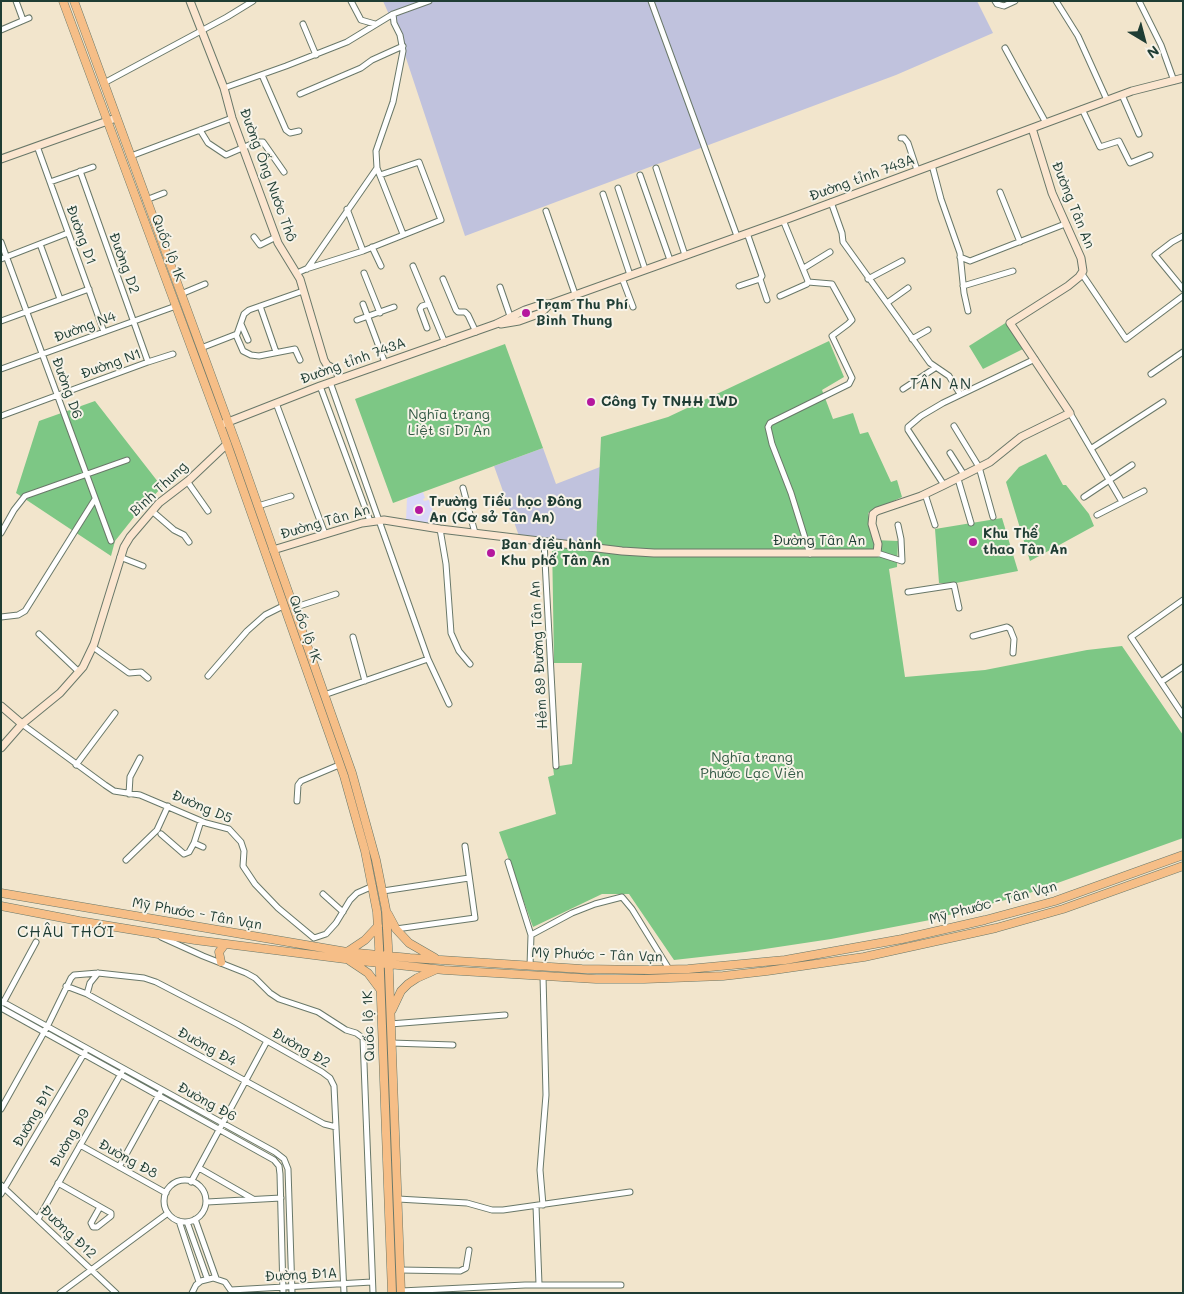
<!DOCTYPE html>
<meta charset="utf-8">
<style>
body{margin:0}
#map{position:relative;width:1184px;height:1294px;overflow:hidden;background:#f2e5cc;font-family:Mali,sans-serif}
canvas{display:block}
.frame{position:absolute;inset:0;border:2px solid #1f3d34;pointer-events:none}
.north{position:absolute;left:1119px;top:15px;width:50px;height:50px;-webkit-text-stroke:4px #f7f3e8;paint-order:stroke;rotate:143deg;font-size:14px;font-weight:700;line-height:20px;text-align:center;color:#1f3d34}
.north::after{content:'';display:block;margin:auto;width:18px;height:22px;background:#1f3d34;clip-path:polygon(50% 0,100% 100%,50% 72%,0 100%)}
</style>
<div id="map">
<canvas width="1184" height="1294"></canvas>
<div class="frame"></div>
<div class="north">N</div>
</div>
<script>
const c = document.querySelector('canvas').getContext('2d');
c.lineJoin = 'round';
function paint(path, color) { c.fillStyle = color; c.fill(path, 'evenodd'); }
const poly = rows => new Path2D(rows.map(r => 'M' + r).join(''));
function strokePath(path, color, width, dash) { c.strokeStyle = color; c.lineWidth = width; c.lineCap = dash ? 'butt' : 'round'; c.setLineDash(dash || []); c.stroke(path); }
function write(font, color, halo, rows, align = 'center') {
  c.font = font + ' Mali,sans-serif'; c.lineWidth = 4; c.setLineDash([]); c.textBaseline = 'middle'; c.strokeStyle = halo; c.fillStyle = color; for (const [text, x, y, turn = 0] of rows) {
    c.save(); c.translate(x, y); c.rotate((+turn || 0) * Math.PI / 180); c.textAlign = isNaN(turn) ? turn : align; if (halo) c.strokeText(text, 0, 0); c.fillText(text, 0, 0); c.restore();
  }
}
paint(poly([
 [423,492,425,498,423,499,424,501,429,500,438,526,406,520,407,498]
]), '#d9d7f8');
paint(poly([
 [383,1,977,1,993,33,896,75,465,236,399,37],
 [543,448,556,484,600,467,596,544,519,536,494,466]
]), '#c0c2dd');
paint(poly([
 [1007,322,1023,349,983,369,969,346],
 [829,341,844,377,822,390,833,419,853,413,860,434,868,432,891,482,897,480,902,497,868,513,873,540,898,541,897,567,889,569,905,677,985,670,1087,650,1122,646,1183,735,1183,838,1024,895,930,920,831,939,745,952,674,960,629,894,602,894,533,927,499,832,556,814,548,777,554,775,553,767,572,764,582,663,554,663,552,540,596,544,601,437,668,417],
 [505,344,543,448,393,503,355,399],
 [95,401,162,487,134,517,115,541,111,556,16,493,39,421],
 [1046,454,1063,485,1066,485,1089,514,1094,526,1030,561,1006,482,1019,467],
 [1002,518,1018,571,956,583,939,583,935,529]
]), '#7dc785');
const street = poly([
 [16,1,23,20],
 [351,1,361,20,375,24],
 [651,1,737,236],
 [995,1,997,4,1004,6,1015,1],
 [1056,1,1078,36,1107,100],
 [1139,1,1161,45,1174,81],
 [393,14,394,23,400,35,403,51,393,102,376,151,377,168,403,234],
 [303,24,316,55],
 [1,30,29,18],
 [1005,48,1046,123],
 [262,75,286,130,290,133,299,131],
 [104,83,227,17,253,1],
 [224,88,286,66,347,42,393,14,429,1],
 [300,94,361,68,372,60,403,46],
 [1122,95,1139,134],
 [1082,109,1100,147,1119,141,1130,163,1150,155],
 [200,130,208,143,226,155,256,142,263,142,284,172],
 [901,138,904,138,908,143,917,170],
 [37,146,104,332],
 [131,156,232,118],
 [932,165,941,199,960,253,964,293,968,311],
 [656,168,685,255],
 [80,171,148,362],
 [640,175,670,260],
 [50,182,93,167],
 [618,188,645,269],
 [1000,192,1020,242],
 [603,194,630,275],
 [146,200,164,193],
 [831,202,842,233,843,242,930,363,949,376,960,394],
 [347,209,363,251],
 [546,211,575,294],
 [1183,236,1172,242,1155,255,1183,289],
 [254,237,260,245,276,237],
 [1,242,111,541],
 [40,244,60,299],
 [372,247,381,266],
 [960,257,970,261,1065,224],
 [1,259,68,233],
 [413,266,445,343],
 [804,268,830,252],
 [307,269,377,168],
 [297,273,306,269,363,251,441,220,419,162,380,175],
 [364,273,380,313],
 [1082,274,1126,339,1183,296],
 [622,278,633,307],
 [443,279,456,310,458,312,465,312,468,315,476,332],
 [760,279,767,300],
 [868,279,902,261],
 [808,282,832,284,852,320,848,324,832,336,852,378,849,384,776,420,770,423,768,427,772,444,791,493,810,554],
 [739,286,760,279,762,276,747,233],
 [963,286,1013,271],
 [500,287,510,316],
 [181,294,205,284],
 [780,296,807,284,808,281,783,220],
 [887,303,908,288],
 [363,304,385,363],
 [260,306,276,352],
 [357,320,394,307],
 [1,321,89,289],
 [241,324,248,340],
 [427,328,420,309,422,306,429,304],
 [236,335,243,351,251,355,259,356,295,349,300,360],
 [912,339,928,330],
 [201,348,237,334,244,314,249,310,303,291],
 [1,369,176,306],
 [1151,374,1183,352],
 [330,382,428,659,449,704],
 [320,386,370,521],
 [903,389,935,368],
 [276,403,325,534],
 [1070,413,1122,502],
 [1,416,148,362,173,354],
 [954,426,979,467,993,517],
 [1092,448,1163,402],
 [950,453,964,475],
 [958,479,971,523],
 [187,481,208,511],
 [944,485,908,430,908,427,921,416,943,403,1035,359],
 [463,488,475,533],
 [925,494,935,525],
 [1084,497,1132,465],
 [258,506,291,496],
 [152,511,174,530,184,535,189,542],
 [1097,515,1144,491],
 [440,529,446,564,451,633,459,651,470,664],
 [1,533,14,510,25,496,127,460],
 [544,542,556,766],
 [877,553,902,561,901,539,898,525],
 [120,557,143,566],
 [908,592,954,585,959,608],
 [1183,600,1131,637,1183,715],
 [293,608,336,594],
 [1,617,18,615,25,611,95,499],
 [39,634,79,672],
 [973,636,1007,627,1010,629,1014,639,1013,653],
 [353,637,365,681],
 [93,647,129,673,141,672,148,678],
 [208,676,247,631,265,615,283,606],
 [1161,682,1183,667],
 [324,695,428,659],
 [22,724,105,785,114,791,140,795,206,823,229,829,241,842,244,851,243,866,255,884,278,908,314,938,326,934,336,923,350,900,357,893,373,886],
 [76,765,115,713],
 [129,794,130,777,140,758],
 [297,801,298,785,301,781,339,765],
 [201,821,194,843,203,847],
 [161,834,184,854,189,852,194,843],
 [126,860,157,830,168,806],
 [508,862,531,935],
 [383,891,469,878],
 [323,894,343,912],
 [396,929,475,918,465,846],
 [161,937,203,956,246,973,255,978,270,993,279,999,318,1012,346,1030,356,1033,363,1038,373,1293],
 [530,966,531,935,572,913,595,904,622,897,632,909,669,969],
 [66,986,87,994,324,1124,336,1127],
 [87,994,90,983,98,973],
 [1,1001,275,1152,284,1159,288,1169,292,1293],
 [3,1003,36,942],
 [1,1008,274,1160,279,1166,280,1174,283,1293],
 [390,1024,505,1015],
 [391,1043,453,1045],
 [1,1109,47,1027,71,978,74,975,98,973,144,978,156,982,237,1024,322,1072,330,1078,334,1086,344,1293],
 [80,1145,166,1193],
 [119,1167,160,1093],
 [199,1168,253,1199],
 '164 1201a21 21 0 1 1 42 0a21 21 0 1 1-42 0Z',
 [191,1182,267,1041],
 [58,1183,111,1213,111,1216,97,1227,93,1227,91,1223,100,1207],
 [1,1185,116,1293],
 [1,1194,85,1052],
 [398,1199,467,1203,492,1210,503,1210,630,1192],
 [207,1202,281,1198],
 [543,1205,540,1170,546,1095,543,976],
 [536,1206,539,1284],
 [38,1219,122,1072],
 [195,1219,216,1278],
 [179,1221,199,1282],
 [187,1222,207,1278],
 [400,1270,460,1271,466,1268,469,1250],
 [231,1290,372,1282],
 [401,1291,525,1285,621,1285],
 [60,1293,168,1213],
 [192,1293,196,1285,201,1281,213,1278,225,1282,232,1292]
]);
const secondary = poly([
 [190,1,224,88,232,118,278,243,300,279,324,360,327,365,336,370,340,379],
 [1,159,116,118],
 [501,324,519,321,541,313,550,304],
 [223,424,320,386,496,324,525,310,543,304,550,304,790,218,1132,91,1183,78],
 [273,550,362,523,384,520,440,529,622,551,654,553,877,553,878,544,872,524,873,514,877,511,921,496,944,485,990,462,1021,437,1070,413,1010,323,1068,286,1079,277,1083,271,1081,258,1052,193,1032,128],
 [1,706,22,724],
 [1,748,22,724,60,693,83,667,94,644,124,547,130,537,159,503,189,480,227,444]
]);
const primary = poly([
 [63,1,227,444,344,776,365,851,377,912,379,946,392,1293],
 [74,1,238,449,352,773,376,860,386,910,388,946,401,1293],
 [1,893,347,952,410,958,582,969,649,970,688,969,785,960,902,939,985,920,1055,901,1183,855],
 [1,906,79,921,195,940,361,961,444,970,596,979,644,979,723,976,767,971,864,957,996,928,1063,909,1183,866],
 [388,914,396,929,409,943,435,958],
 [347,952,365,940,378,926],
 [350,961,368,973,380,989],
 [221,962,219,952,225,944],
 [392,1010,401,991,408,984,417,978,435,970]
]);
strokePath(street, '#697869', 7);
strokePath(secondary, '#697869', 9);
strokePath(primary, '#697869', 9);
strokePath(street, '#fff', 5);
strokePath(secondary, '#fbe5cf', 7);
strokePath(primary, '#f6be87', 8);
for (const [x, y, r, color] of [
 [526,313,5,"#b5179e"],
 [591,402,5,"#b5179e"],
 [419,510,5,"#b5179e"],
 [973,542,5,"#b5179e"],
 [491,553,5,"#b5179e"]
]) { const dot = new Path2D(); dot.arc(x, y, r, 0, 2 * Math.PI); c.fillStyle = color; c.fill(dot); strokePath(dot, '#f7f3e8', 2); }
write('14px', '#1f3d34', '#f7f3e8', [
 ["Đường Ống Nước Thô",268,175,70],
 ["Đường tỉnh 743A",862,178,-20],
 ["Đường Tân An",1073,205,68],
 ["Đường D1",81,235,70],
 ["Quốc lộ 1K",168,248,69],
 ["Đường D2",124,263,70],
 ["Đường N4",85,327,-20],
 ["Đường tỉnh 743A",353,361,-20],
 ["Đường N1",111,364,-20],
 ["Đường D6",67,388,70],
 ["Bình Thung",159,489,-43],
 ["Đường Tân An",325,522,-16],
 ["Đường Tân An",819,541],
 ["Quốc lộ 1K",305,629,70],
 ["Hẻm 89 Đường Tân An",539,655,-93],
 ["Đường D5",202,807,23],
 ["Mỹ Phước - Tân Vạn",993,903,-15],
 ["Mỹ Phước - Tân Vạn",197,914,10],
 ["Mỹ Phước - Tân Vạn",597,955,2],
 ["Quốc lộ 1K",369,1026,-92],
 ["Đường Đ4",207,1047,29],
 ["Đường Đ2",301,1048,30],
 ["Đường Đ6",207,1102,29],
 ["Đường Đ11",34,1116,-60],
 ["Đường Đ9",70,1138,-60],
 ["Đường Đ8",128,1159,29],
 ["Đường Đ12",68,1232,43],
 ["Đường Đ1A",301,1275,-3]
]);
write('bold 14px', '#1f3d34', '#f7f3e8', [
 ["Trạm Thu Phí",536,305],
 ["Bình Thung",536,321],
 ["Công Ty TNHH IWD",601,402],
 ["Trường Tiểu học Đông",429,502],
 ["An (Cơ sở Tân An)",429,518],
 ["Khu Thể",983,534],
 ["thao Tân An",983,550],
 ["Ban điều hành",501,545],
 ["Khu phố Tân An",501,561]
], 'left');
write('14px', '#325944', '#f7f3e8', [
 ["Nghĩa trang",449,415],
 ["Liệt sĩ Dĩ An",449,431],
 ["Nghĩa trang",752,758],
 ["Phước Lạc Viên",752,774]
]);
c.letterSpacing = '1px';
write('15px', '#1f3d34', '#f7f3e8', [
 ["TÂN AN",941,384]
]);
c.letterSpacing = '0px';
c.letterSpacing = '1px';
write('16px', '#1f3d34', '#f7f3e8', [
 ["CHÂU THỚI",66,932]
]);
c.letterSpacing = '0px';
</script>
